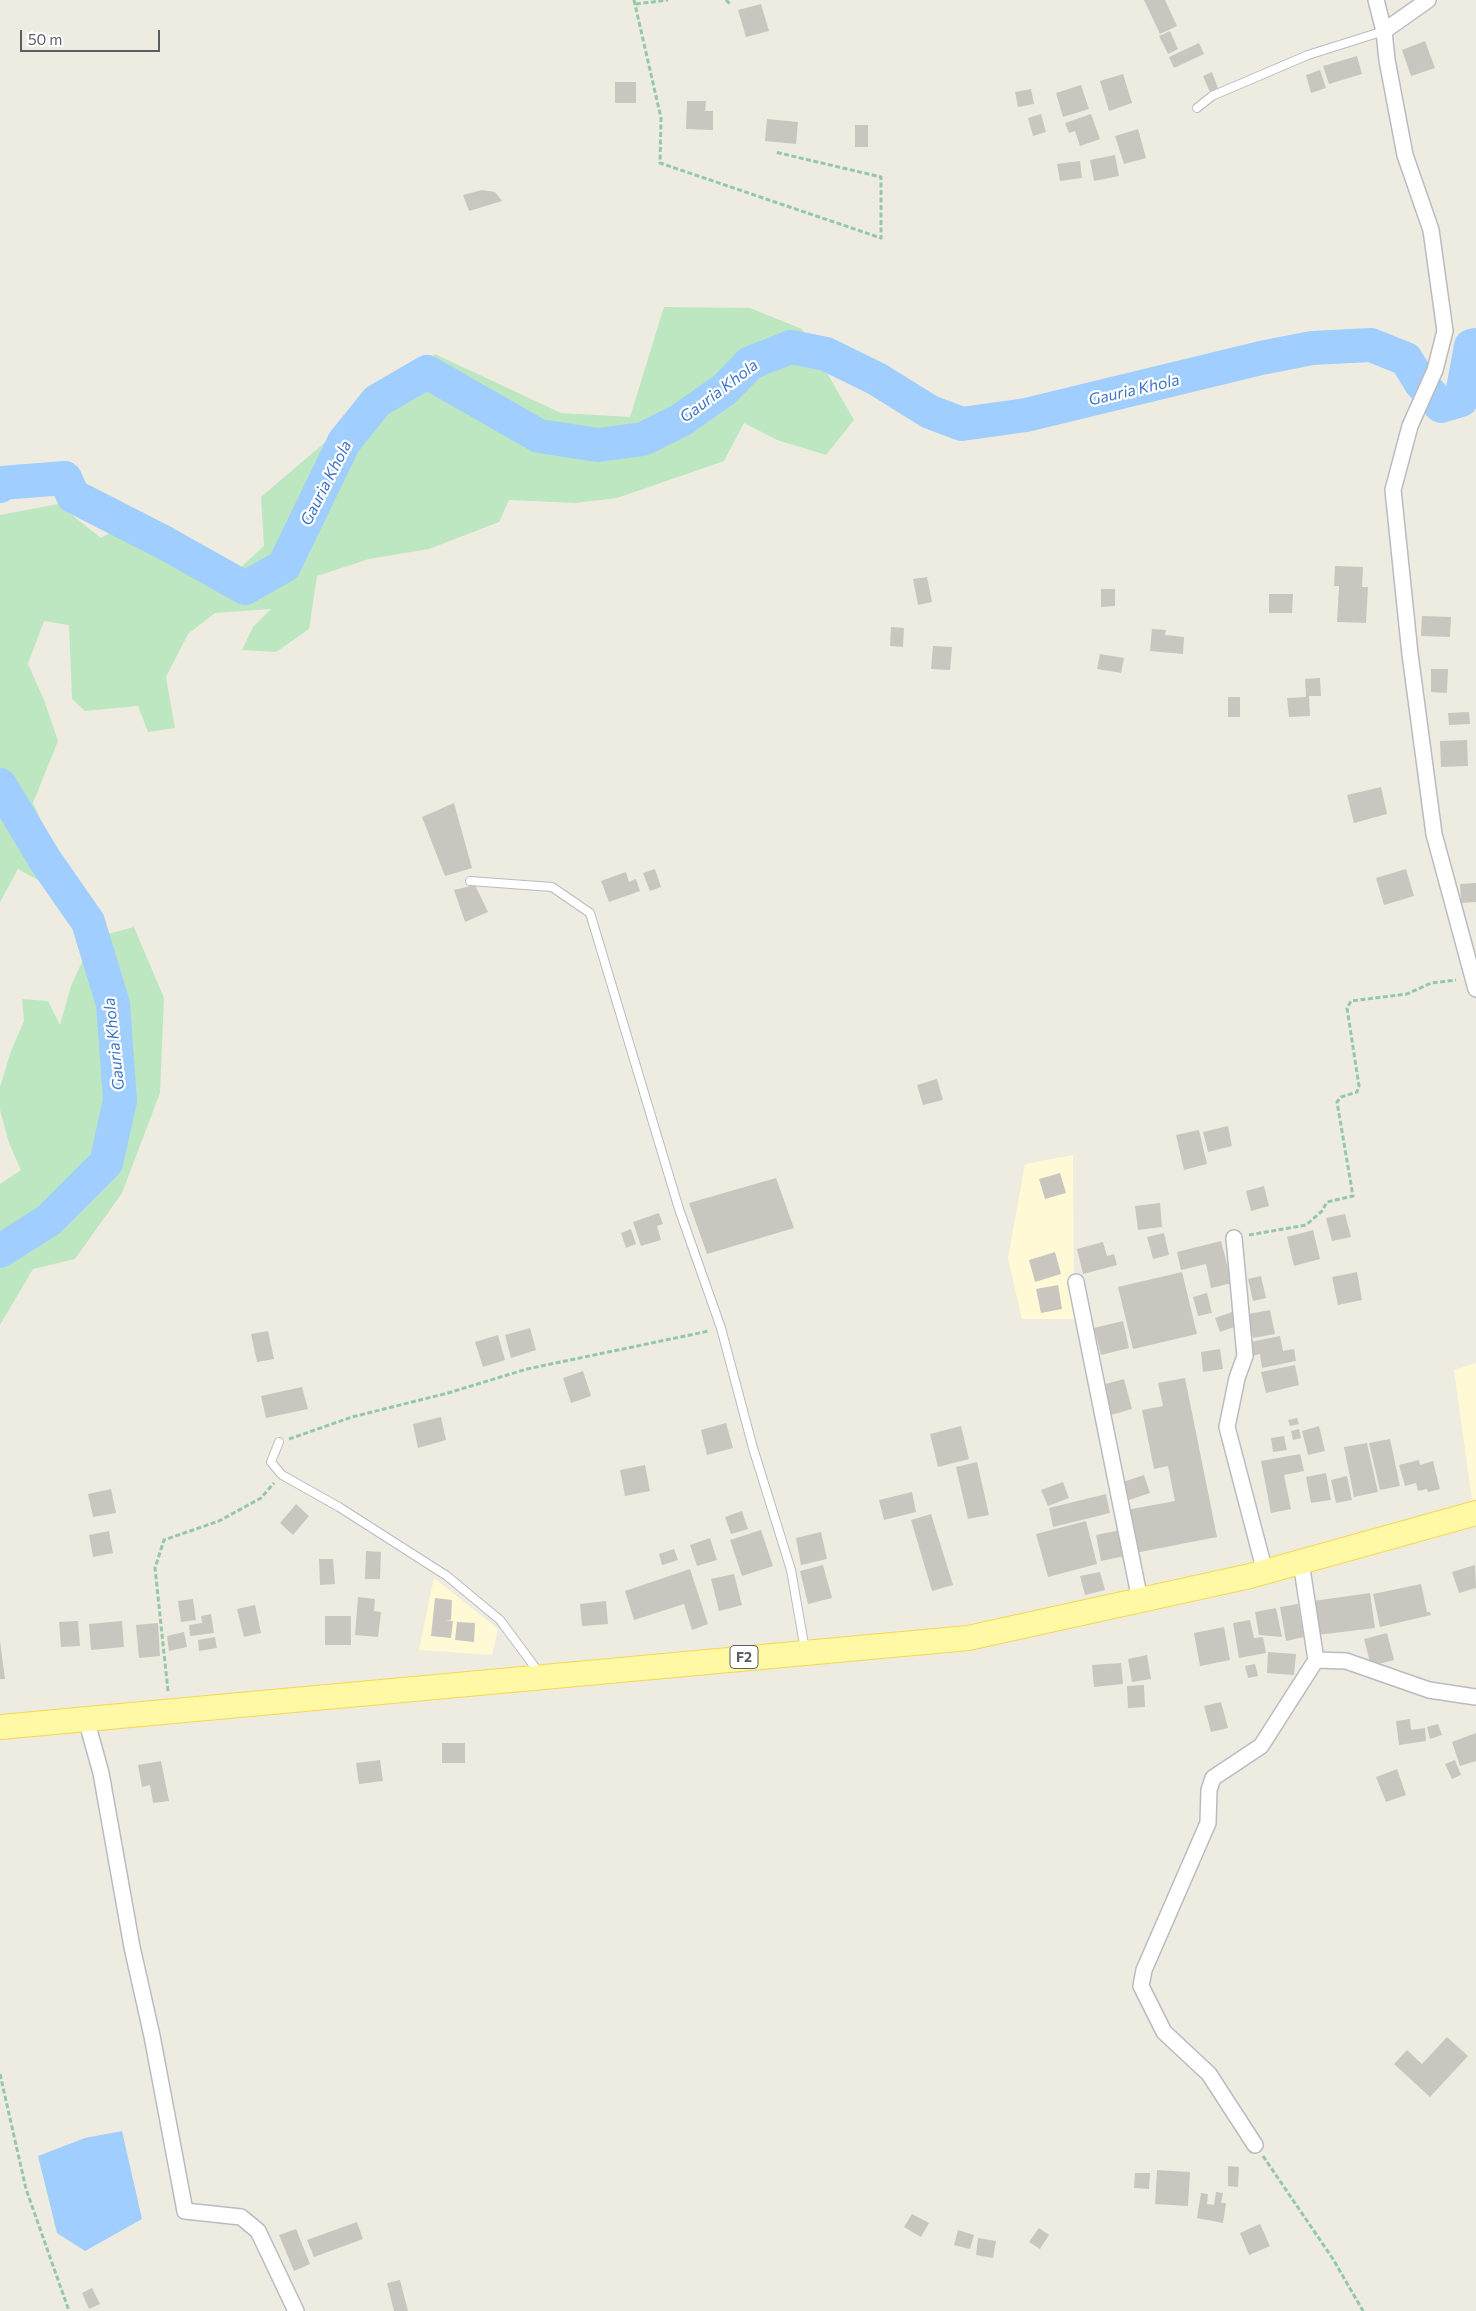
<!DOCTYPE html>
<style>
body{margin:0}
#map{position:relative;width:1476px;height:2311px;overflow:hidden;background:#eeece1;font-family:Commissioner,sans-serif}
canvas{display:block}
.scale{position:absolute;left:20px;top:30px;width:140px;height:22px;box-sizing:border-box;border:2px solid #5a5d63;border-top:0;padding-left:6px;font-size:15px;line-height:18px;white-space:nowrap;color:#5a5d63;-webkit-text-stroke:4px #fff;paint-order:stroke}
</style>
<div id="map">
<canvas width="1476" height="2311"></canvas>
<div class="scale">50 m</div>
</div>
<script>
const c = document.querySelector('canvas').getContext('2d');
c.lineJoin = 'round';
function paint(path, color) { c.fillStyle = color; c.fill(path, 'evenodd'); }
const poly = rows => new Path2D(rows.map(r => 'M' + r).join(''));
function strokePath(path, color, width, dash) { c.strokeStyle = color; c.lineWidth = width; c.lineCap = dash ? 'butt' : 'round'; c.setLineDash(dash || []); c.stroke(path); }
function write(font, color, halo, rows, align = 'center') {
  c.font = font + ' Commissioner,sans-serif'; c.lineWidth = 4.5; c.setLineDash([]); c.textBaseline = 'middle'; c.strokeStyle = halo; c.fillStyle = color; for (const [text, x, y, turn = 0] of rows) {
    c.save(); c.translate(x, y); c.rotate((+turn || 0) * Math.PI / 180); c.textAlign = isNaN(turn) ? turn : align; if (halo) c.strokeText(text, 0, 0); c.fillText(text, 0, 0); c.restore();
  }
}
paint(poly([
 [1073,1155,1074,1319,1022,1319,1008,1258,1025,1164],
 [1476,1363,1476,1499,1472,1500,1454,1370],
 [434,1578,498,1629,492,1655,419,1650]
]), '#fff9d5');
paint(poly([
 [664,307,750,308,802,329,854,420,826,455,777,440,744,423,724,461,617,498,575,503,509,500,499,522,429,549,369,559,317,576,309,629,276,652,242,650,253,627,271,609,215,613,188,634,166,677,175,728,148,732,138,706,85,711,72,699,69,625,44,621,28,664,44,700,58,741,33,803,67,878,43,883,18,869,0,902,0,515,58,504,101,538,126,523,165,562,220,586,264,546,261,497,336,433,435,354,561,413,630,417],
 [134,927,164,998,160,1093,122,1193,75,1259,33,1269,0,1325,0,1184,21,1170,9,1143,0,1110,0,1087,11,1051,24,1021,22,999,48,1001,60,1025,71,986,93,938]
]), '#bde7c0');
paint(poly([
 [122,2131,142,2219,85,2251,57,2233,38,2156,85,2138]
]), '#a0ceff');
strokePath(poly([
 [0,486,1,483,65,478,73,496,165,543,245,588,284,566,344,442,377,401,427,372,539,436,598,445,643,439,681,420,725,389,750,363,791,347,826,354,877,379,930,412,962,424,1026,415,1261,358,1312,348,1371,345,1406,359,1420,382,1441,406,1461,400,1471,346,1476,345],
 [0,785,45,860,88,922,113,1004,120,1101,106,1163,49,1220,0,1251]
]), '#a0ceff', 34);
paint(poly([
 [1144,0,1165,0,1177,26,1160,34],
 [761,4,769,31,746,37,738,10],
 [1170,31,1178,49,1168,54,1159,36],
 [1425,41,1435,68,1411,76,1402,50],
 [1199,43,1204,54,1174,68,1169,57],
 [1357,56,1362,74,1329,84,1323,66],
 [1320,70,1326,88,1311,93,1306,75],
 [1212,72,1218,88,1210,92,1203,76],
 [1123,74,1132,103,1109,111,1100,81],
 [615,82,636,82,636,103,615,103],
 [1081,85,1089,109,1063,117,1056,93],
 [1031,89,1034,104,1018,107,1015,92],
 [687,101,706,101,705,111,713,111,713,130,686,129],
 [1041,114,1046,132,1033,136,1028,118],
 [1091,114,1100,139,1080,146,1075,131,1069,133,1065,123],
 [767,119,798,122,796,144,765,141],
 [855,125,868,125,868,147,855,147],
 [1138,129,1146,158,1124,164,1115,136],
 [1115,155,1119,176,1094,181,1090,160],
 [1080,161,1082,178,1060,181,1057,164],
 [482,190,495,192,502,201,469,211,463,195],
 [1335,566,1363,567,1362,587,1368,587,1366,623,1337,622,1339,586,1334,586],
 [927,577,932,602,918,605,913,579],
 [1101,589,1115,589,1115,606,1101,607],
 [1269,594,1293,594,1292,613,1269,613],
 [1422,616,1451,617,1450,637,1421,636],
 [891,627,904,628,903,647,890,646],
 [1152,629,1166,630,1165,635,1184,637,1183,654,1150,651],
 [933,646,952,647,950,670,931,669],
 [1100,654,1124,658,1121,673,1097,669],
 [1431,669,1448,669,1447,693,1431,692],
 [1320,678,1321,696,1309,696,1310,716,1289,717,1287,698,1306,697,1305,679],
 [1228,697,1240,697,1240,717,1228,717],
 [1469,712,1470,724,1449,725,1448,713],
 [1467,740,1468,766,1441,767,1440,741],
 [1381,787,1387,814,1354,823,1347,795],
 [454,803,472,868,445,876,422,817],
 [655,869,661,887,650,891,643,873],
 [1406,869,1414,896,1384,905,1376,878],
 [626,872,629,882,636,879,640,891,609,902,601,881],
 [1476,883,1476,902,1461,903,1460,884],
 [475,885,488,912,465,922,454,890],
 [937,1079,943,1100,923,1105,917,1085],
 [1228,1126,1232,1146,1208,1152,1203,1132],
 [1199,1130,1207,1164,1184,1170,1176,1135],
 [1060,1173,1066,1193,1045,1199,1039,1179],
 [776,1178,794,1228,707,1254,689,1203],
 [1264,1186,1269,1206,1251,1211,1246,1191],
 [1160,1203,1162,1227,1138,1230,1135,1206],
 [659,1213,663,1224,657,1226,661,1240,641,1246,633,1222],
 [1345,1214,1351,1237,1332,1241,1326,1218],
 [631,1229,636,1244,626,1248,621,1233],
 [1313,1230,1320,1259,1294,1266,1287,1237],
 [1164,1233,1169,1255,1153,1259,1147,1237],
 [1221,1241,1232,1283,1211,1288,1206,1264,1181,1270,1177,1252],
 [1103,1242,1107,1256,1114,1254,1117,1265,1083,1274,1077,1249],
 [1055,1252,1061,1274,1035,1282,1029,1260],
 [1182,1272,1197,1334,1133,1349,1118,1287],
 [1357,1272,1362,1300,1338,1305,1332,1277],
 [1261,1276,1266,1298,1253,1301,1248,1279],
 [1058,1285,1062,1309,1041,1313,1036,1289],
 [1207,1293,1212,1313,1198,1316,1193,1297],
 [1270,1310,1275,1334,1253,1338,1248,1314],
 [1232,1312,1237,1326,1220,1332,1215,1318],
 [1123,1321,1129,1348,1101,1355,1094,1328],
 [530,1328,536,1350,511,1358,505,1335],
 [268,1331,274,1359,257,1362,251,1334],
 [498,1335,505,1360,483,1367,475,1342],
 [1280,1336,1283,1351,1294,1349,1296,1361,1262,1368,1260,1354,1253,1356,1250,1342],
 [1220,1349,1223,1369,1203,1372,1201,1352],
 [1295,1365,1299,1385,1266,1393,1261,1372],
 [583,1371,591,1396,571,1403,563,1378],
 [1185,1378,1217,1537,1135,1553,1126,1510,1175,1501,1168,1466,1154,1469,1142,1410,1163,1406,1158,1383],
 [1124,1379,1132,1409,1111,1415,1102,1385],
 [302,1387,308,1409,266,1418,261,1396],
 [441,1417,446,1440,418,1448,413,1424],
 [1297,1418,1299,1424,1290,1426,1288,1420],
 [726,1423,733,1448,707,1455,701,1430],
 [961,1426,969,1459,938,1467,930,1434],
 [1319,1426,1325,1451,1308,1455,1302,1431],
 [1299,1429,1301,1438,1293,1440,1291,1431],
 [1284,1436,1287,1450,1273,1452,1271,1438],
 [1390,1439,1400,1486,1380,1490,1369,1443],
 [1367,1443,1378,1492,1354,1497,1344,1447],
 [1300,1454,1304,1471,1284,1475,1291,1509,1271,1513,1261,1461],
 [1419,1460,1420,1465,1433,1461,1440,1489,1428,1492,1427,1489,1418,1491,1416,1483,1405,1486,1399,1465],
 [977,1462,989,1515,968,1519,956,1467],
 [645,1465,650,1491,625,1496,620,1470],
 [1326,1473,1331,1500,1311,1503,1306,1477],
 [1144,1475,1150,1493,1129,1500,1123,1482],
 [1347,1476,1352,1500,1336,1503,1331,1480],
 [1063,1482,1069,1498,1048,1506,1041,1490],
 [111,1489,116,1513,93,1517,88,1494],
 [912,1492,916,1512,884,1520,879,1500],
 [1106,1494,1110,1513,1053,1527,1049,1508],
 [296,1504,309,1516,293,1535,280,1523],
 [742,1511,748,1529,731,1534,725,1517],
 [931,1514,953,1585,932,1591,911,1520],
 [1086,1521,1097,1564,1048,1577,1036,1534],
 [761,1530,773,1566,742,1576,730,1540],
 [1120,1530,1125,1556,1101,1561,1096,1535],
 [109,1531,113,1553,93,1557,89,1535],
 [821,1532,827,1559,801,1565,796,1538],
 [710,1538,717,1560,697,1566,690,1545],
 [674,1549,678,1560,662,1565,659,1554],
 [366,1551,381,1552,380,1579,365,1579],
 [319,1559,333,1559,335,1584,320,1585],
 [823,1565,832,1598,808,1604,800,1571],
 [1475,1565,1476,1588,1459,1593,1452,1572],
 [690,1569,708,1624,692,1630,684,1604,634,1620,625,1591],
 [1100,1572,1105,1590,1085,1595,1080,1576],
 [734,1574,742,1605,719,1611,711,1579],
 [1421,1584,1427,1612,1430,1612,1431,1615,1380,1627,1373,1594],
 [1370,1593,1375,1628,1317,1635,1313,1601],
 [358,1597,375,1599,374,1611,381,1612,378,1637,355,1635],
 [435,1598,452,1600,451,1620,445,1620,453,1621,451,1638,431,1636],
 [193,1599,196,1620,181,1622,178,1601],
 [606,1601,608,1624,582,1626,580,1604],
 [1298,1604,1304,1637,1286,1641,1280,1607],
 [255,1605,261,1633,244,1637,237,1609],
 [1276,1608,1282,1637,1259,1635,1255,1612],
 [211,1614,214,1633,190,1636,189,1625,202,1623,201,1616],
 [325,1616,351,1616,351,1645,325,1645],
 [1250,1620,1254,1638,1263,1637,1266,1653,1239,1658,1233,1623],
 [78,1621,80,1646,61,1647,59,1622],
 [122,1621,124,1647,91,1650,89,1624],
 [457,1622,475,1623,474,1642,455,1640],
 [158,1623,160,1656,139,1658,136,1625],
 [1224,1627,1230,1660,1200,1666,1194,1633],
 [184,1632,187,1647,169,1651,167,1636],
 [1387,1633,1394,1660,1371,1666,1364,1639],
 [215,1637,217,1648,199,1651,198,1640],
 [0,1641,5,1679,0,1679],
 [1268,1652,1296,1654,1294,1675,1267,1673],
 [1147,1655,1151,1679,1132,1682,1128,1659],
 [1121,1663,1123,1684,1094,1687,1092,1665],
 [1255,1664,1258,1676,1248,1678,1245,1666],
 [1144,1685,1145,1707,1128,1708,1127,1686],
 [1221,1702,1228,1728,1211,1732,1204,1706],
 [1410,1719,1411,1730,1425,1728,1426,1741,1399,1745,1396,1721],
 [1438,1724,1442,1735,1430,1739,1427,1727],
 [1476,1733,1476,1761,1460,1766,1452,1742],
 [442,1743,465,1743,465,1763,442,1763],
 [380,1760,383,1781,359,1784,356,1763],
 [1455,1760,1461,1775,1452,1779,1445,1764],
 [161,1761,169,1801,153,1803,150,1785,142,1787,138,1765],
 [1397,1769,1406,1795,1386,1802,1376,1777],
 [1447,2037,1468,2056,1430,2097,1394,2064,1407,2050,1422,2064],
 [1228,2166,1239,2167,1238,2187,1228,2186],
 [1157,2170,1190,2172,1188,2206,1155,2204],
 [1135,2173,1150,2173,1149,2189,1134,2188],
 [1216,2192,1223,2193,1221,2203,1226,2203,1223,2223,1197,2218,1201,2193,1208,2194,1207,2204,1214,2205],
 [912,2214,929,2223,921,2237,904,2227],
 [357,2222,363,2239,314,2257,307,2240],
 [1260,2224,1270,2246,1249,2255,1240,2233],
 [1039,2228,1049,2235,1040,2249,1029,2242],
 [296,2229,310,2264,294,2271,279,2235],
 [958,2230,974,2235,970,2249,954,2245],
 [978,2238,996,2241,993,2258,976,2255],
 [400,2280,408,2311,394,2311,387,2283],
 [92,2288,100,2304,89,2309,82,2293]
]), '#c9c6bf');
const service = poly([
 [1197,108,1212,96,1308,55,1384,31],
 [470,881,552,887,590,913,679,1209,721,1328,753,1448,791,1570,805,1650],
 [279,1442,271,1462,282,1475,339,1507,447,1576,500,1620,540,1674]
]);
const minor = poly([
 [1376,0,1384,31,1387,60,1405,155,1431,230,1445,331,1435,370,1410,426,1393,490,1410,654,1434,834,1476,989],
 [1384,31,1428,0],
 [1234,1238,1245,1356,1237,1378,1227,1427,1265,1572],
 [1076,1282,1140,1600],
 [1316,1660,1346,1661,1429,1690,1476,1697],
 [86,1719,101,1773,132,1947,152,2036,185,2211,241,2217,258,2231,296,2311],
 [1255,2145,1209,2074,1164,2032,1141,1986,1144,1970,1208,1823,1209,1790,1213,1778,1261,1746,1316,1660,1301,1562]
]);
const primary = poly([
 [0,1727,968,1638,1250,1576,1476,1513]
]);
strokePath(service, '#b9bbc1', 10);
strokePath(minor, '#b9bbc1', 18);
strokePath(primary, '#f7d651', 26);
strokePath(poly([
 [634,0,661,118,660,163,881,238,881,177,775,152],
 [726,0,731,5],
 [636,4,668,0],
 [1249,1235,1306,1225,1322,1211,1327,1202,1353,1196,1337,1102,1341,1097,1357,1092,1359,1086,1347,1008,1351,1001,1407,994,1431,983,1456,980],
 [289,1439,352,1417,448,1393,527,1369,709,1331],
 [168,1691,155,1568,164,1540,219,1521,261,1498,274,1483],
 [0,2074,26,2189,69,2311],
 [1263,2156,1333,2259,1363,2311]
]), '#95c8a8', 3, [5, 2.5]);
strokePath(service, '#fff', 8);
strokePath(minor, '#fff', 15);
strokePath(primary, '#fff8a5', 24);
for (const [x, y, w] of [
 [744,1657,28]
]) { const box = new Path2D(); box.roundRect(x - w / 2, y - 11.5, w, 23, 4); c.fillStyle = '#fff'; c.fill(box); strokePath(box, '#5a5d63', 1); }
write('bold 14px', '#5a5d63', null, [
 ["F2",744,1657]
]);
write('italic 16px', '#3e75c7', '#fff', [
 ["Gauria Khola",1134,390,-13],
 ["Gauria Khola",719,391,-37],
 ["Gauria Khola",326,483,-63],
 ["Gauria Khola",114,1044,-96]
]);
</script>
